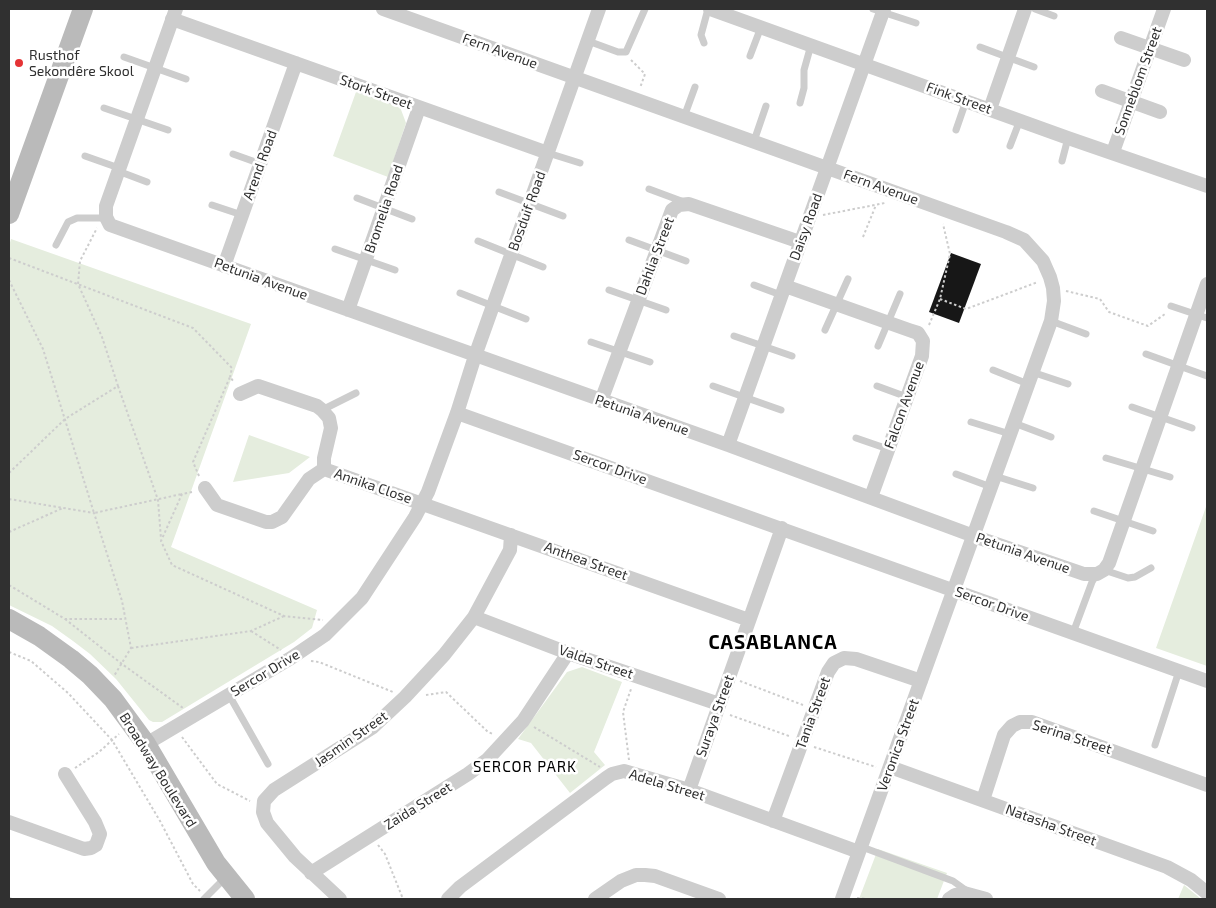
<!DOCTYPE html>
<meta charset="utf-8">
<style>
body{margin:0}
#map{position:relative;width:1216px;height:908px;overflow:hidden;background:#fff;font-family:"Exo 2",sans-serif}
canvas{display:block}
.frame{position:absolute;inset:0;border:10px solid #303030;pointer-events:none}
</style>
<div id="map">
<canvas width="1216" height="908"></canvas>
<div class="frame"></div>
</div>
<script>
const c = document.querySelector('canvas').getContext('2d');
c.lineJoin = 'round';
function paint(path, color) { c.fillStyle = color; c.fill(path, 'evenodd'); }
const poly = rows => new Path2D(rows.map(r => 'M' + r).join(''));
function strokePath(path, color, width, dash) { c.strokeStyle = color; c.lineWidth = width; c.lineCap = dash ? 'butt' : 'round'; c.setLineDash(dash || []); c.stroke(path); }
function write(font, color, halo, rows, align = 'center') {
  c.font = font + ' "Exo 2",sans-serif'; c.lineWidth = 5; c.setLineDash([]); c.textBaseline = 'middle'; c.strokeStyle = halo; c.fillStyle = color; for (const [text, x, y, turn = 0] of rows) {
    c.save(); c.translate(x, y); c.rotate((+turn || 0) * Math.PI / 180); c.textAlign = isNaN(turn) ? turn : align; if (halo) c.strokeText(text, 0, 0); c.fillText(text, 0, 0); c.restore();
  }
}
paint(poly([
 [356,92,400,107,406,123,388,177,333,156],
 [11,239,251,324,171,547,317,610,312,628,294,642,162,722,153,722,149,720,116,679,90,654,73,641,52,626,9,605,9,246],
 [249,435,310,457,289,473,233,482],
 [1207,504,1207,666,1156,648],
 [582,667,622,682,594,752,605,765,570,793,531,743,518,739,567,672],
 [878,849,947,873,937,899,859,899],
 [1184,885,1195,894,1201,899,1178,899]
]), '#e5edde');
paint(poly([
 [951,253,981,264,959,323,929,312]
]), '#171717');
strokePath(poly([
 [631,60,645,74,640,88],
 [823,215,885,203],
 [863,237,876,205],
 [9,258,193,328,232,368,230,377],
 [9,280,43,349,94,513,182,494],
 [1066,291,1100,299,1109,312,1148,326,1165,314],
 [940,299,966,309,1038,282],
 [929,325,940,299,950,254,943,224],
 [118,386,158,500,161,539],
 [9,473,65,419,118,386,102,337,78,284,80,261,97,228],
 [199,476,193,462,230,377,234,382],
 [192,492,182,494,161,541,172,565,284,616,323,620],
 [9,499,94,513,122,601,131,648,114,676],
 [9,532,63,508],
 [9,585,65,619,125,619],
 [65,619,122,664,183,708],
 [251,631,281,650],
 [131,648,251,631,284,616],
 [9,652,31,661,68,693,112,740,160,821,193,884,200,891],
 [311,661,319,662,393,692],
 [740,681,803,705],
 [426,695,446,692,488,732,493,734],
 [730,715,789,736],
 [534,727,600,767],
 [182,737,217,784,250,801],
 [814,747,876,767],
 [629,760,623,712,631,689],
 [75,768,99,752,119,734],
 [378,845,385,854,403,899],
 [9,898,12,899],
 [857,898,867,899]
]), '#cdcdcd', 2, [2.5, 2.5]);
strokePath(poly([
 [873,9,916,23],
 [1035,9,1054,16],
 [588,41,618,52,626,52,645,9],
 [704,43,701,35,708,9],
 [980,47,1034,67],
 [750,56,761,27],
 [124,57,186,79],
 [800,103,804,88,804,70,811,45],
 [104,108,168,130],
 [684,117,695,87],
 [956,130,966,101],
 [754,141,766,106],
 [1010,146,1020,120],
 [548,153,580,163],
 [233,154,261,164],
 [85,156,119,168],
 [1062,161,1068,138],
 [118,171,147,182],
 [649,189,684,202],
 [499,192,563,216],
 [357,198,412,219],
 [212,205,242,215],
 [629,240,686,261],
 [478,241,543,267],
 [56,245,68,222,77,218,106,218],
 [335,249,395,270],
 [754,285,781,295],
 [609,290,666,310],
 [460,293,526,319],
 [1171,306,1207,318],
 [1051,321,1086,334],
 [825,330,848,279],
 [734,336,792,356],
 [591,342,650,362],
 [878,346,900,294],
 [1146,354,1207,376],
 [993,370,1028,384],
 [1032,372,1068,384],
 [713,386,781,410],
 [877,386,907,397],
 [1132,407,1192,428],
 [322,410,356,393],
 [971,422,1010,434],
 [1014,423,1051,437],
 [856,438,888,449],
 [1106,458,1170,477],
 [956,474,991,487],
 [995,476,1033,488],
 [1094,511,1153,531],
 [1104,570,1128,578,1135,577,1151,568],
 [1073,633,1092,582,1097,574],
 [229,695,268,764],
 [1155,745,1179,671],
 [862,847,953,881,967,891],
 [204,899,225,878]
]), '#cdcdcd', 7);
strokePath(poly([
 [176,9,106,206,106,217,110,225,728,445,982,539,1084,574,1097,574,1104,570,1109,563,1207,284],
 [383,9,1006,232,1024,240,1043,261,1050,277,1053,288,1054,301,1051,321,842,899],
 [710,9,1068,138,1207,186],
 [172,19,548,153],
 [1121,38,1184,60],
 [1102,91,1160,112],
 [990,109,1025,9],
 [1113,152,1164,9],
 [224,266,296,63],
 [785,286,909,330,918,333,923,341,922,356,871,497],
 [348,310,419,108],
 [240,394,258,386,317,406,322,410,329,418,331,428,324,458,324,469],
 [601,401,672,210,679,205,689,204,800,242],
 [457,413,1207,681],
 [728,445,884,9],
 [205,488,217,505,266,522,272,522,282,517,309,479,324,469,749,620],
 [474,617,568,653,719,704],
 [146,744,291,658,325,635,362,598,415,517,428,492,457,413,475,356,599,9],
 [890,767,1167,867,1191,880,1207,893],
 [689,790,782,528],
 [983,800,1004,735,1012,726,1020,722,1032,722,1207,785],
 [773,821,828,672,834,663,844,658,856,659,921,681],
 [9,822,84,849,91,848,96,845,100,834,95,822,65,774],
 [311,873,468,774,487,760,523,721,568,653],
 [340,899,295,857,267,823,263,812,264,801,274,790,373,727,405,697,444,655,474,617,510,550,511,535],
 [448,899,460,887,606,778,612,774,624,771,689,790,859,852],
 [595,899,621,881,636,875,645,875,655,876,719,899],
 [949,899,955,895,964,893,986,899]
]), '#cdcdcd', 14);
strokePath(poly([
 [9,214,83,9],
 [9,619,39,636,71,659,90,675,113,699,146,744,216,863,245,899]
]), '#bababa', 20);
for (const [x, y, r, color] of [
 [19,63,5,"#e53335"]
]) { const dot = new Path2D(); dot.arc(x, y, r, 0, 2 * Math.PI); c.fillStyle = color; c.fill(dot); strokePath(dot, '#fff', 2); }
write('14px', '#303030', '#fff', [
 ["Fern Avenue",500,51,20],
 ["Sonneblom Street",1138,81,-70],
 ["Stork Street",376,92,20],
 ["Fink Street",959,98,20],
 ["Arend Road",260,165,-70],
 ["Fern Avenue",881,187,20],
 ["Bromelia Road",384,209,-71],
 ["Bosduif Road",527,211,-70],
 ["Daisy Road",806,227,-70],
 ["Dahlia Street",655,256,-69],
 ["Petunia Avenue",261,279,20],
 ["Falcon Avenue",904,405,-70],
 ["Petunia Avenue",642,415,19],
 ["Sercor Drive",610,467,20],
 ["Annika Close",373,486,19],
 ["Petunia Avenue",1023,553,19],
 ["Anthea Street",586,561,20],
 ["Sercor Drive",992,604,20],
 ["Valda Street",596,662,19],
 ["Sercor Drive",265,673,-31],
 ["Tania Street",813,713,-70],
 ["Suraya Street",715,716,-70],
 ["Serina Street",1072,737,18],
 ["Jasmin Street",351,739,-35],
 ["Veronica Street",898,745,-70],
 ["Broadway Boulevard",158,770,58],
 ["Adela Street",667,785,17],
 ["Zaida Street",418,806,-32],
 ["Natasha Street",1051,825,20]
]);
write('14px', '#303030', '#fff', [
 ["Rusthof",29,55],
 ["Sekondêre Skool",29,71]
], 'left');
c.letterSpacing = '1px';
write('15px', '#000', '#fff', [
 ["SERCOR PARK",525,767]
]);
c.letterSpacing = '0px';
c.letterSpacing = '1px';
write('bold 19px', '#000', '#fff', [
 ["CASABLANCA",773,643]
]);
c.letterSpacing = '0px';
</script>
